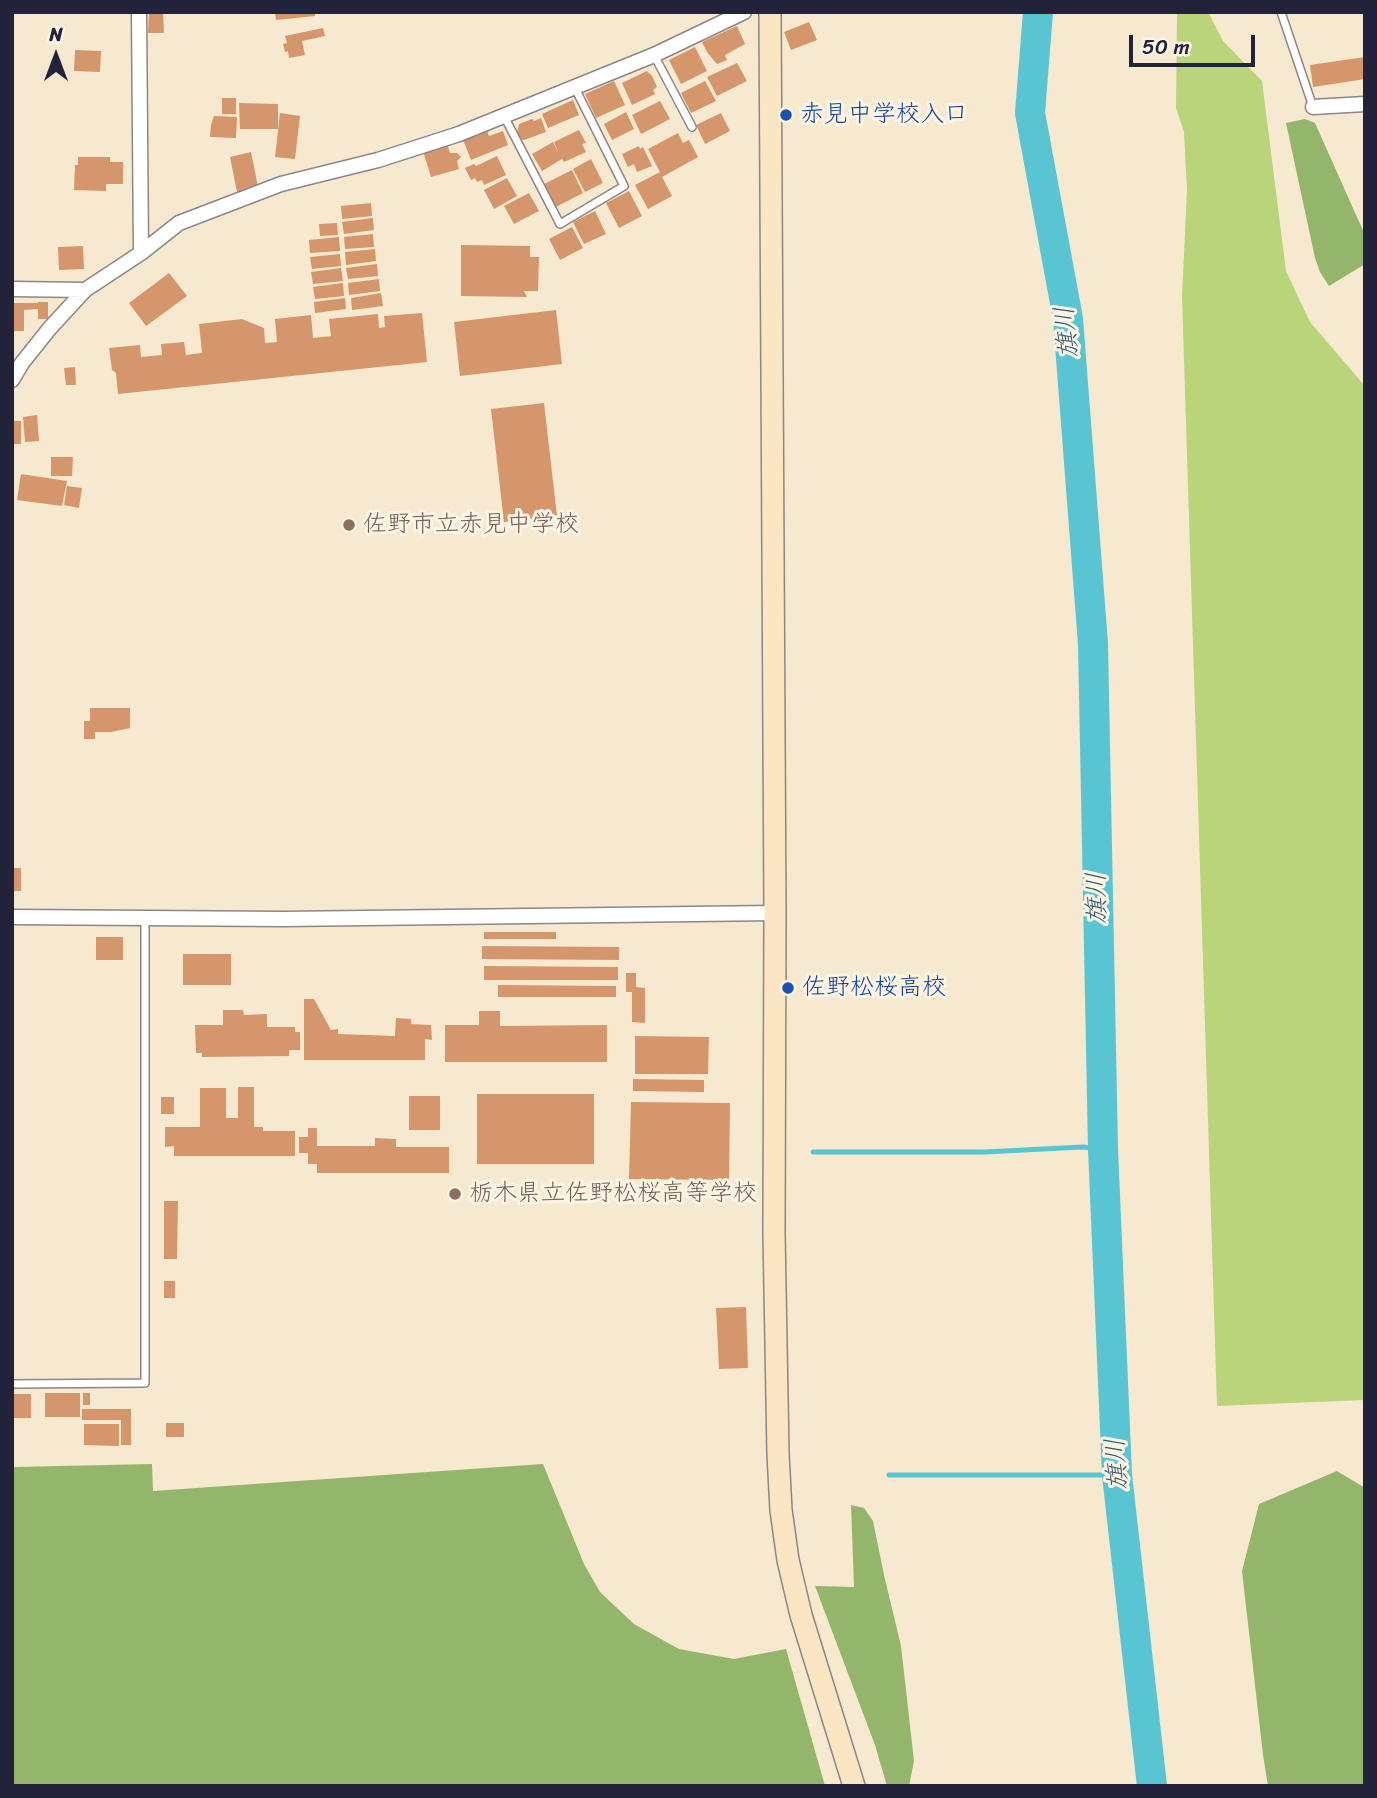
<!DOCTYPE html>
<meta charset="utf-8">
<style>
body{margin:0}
#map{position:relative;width:1377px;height:1798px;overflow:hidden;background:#f6e9d0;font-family:Sriracha,sans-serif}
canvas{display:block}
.frame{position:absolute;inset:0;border:14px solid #22223b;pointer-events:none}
.north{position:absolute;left:21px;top:21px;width:70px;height:70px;-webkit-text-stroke:5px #fcf5e5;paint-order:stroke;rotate:0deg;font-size:19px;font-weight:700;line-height:28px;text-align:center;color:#22223b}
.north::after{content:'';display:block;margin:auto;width:24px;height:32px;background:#22223b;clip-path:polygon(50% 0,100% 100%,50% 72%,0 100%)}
.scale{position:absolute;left:1129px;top:35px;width:126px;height:32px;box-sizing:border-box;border:4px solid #22223b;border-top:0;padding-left:9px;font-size:21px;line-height:24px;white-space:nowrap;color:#22223b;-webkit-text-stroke:5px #fcf5e5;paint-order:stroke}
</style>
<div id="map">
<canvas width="1377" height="1798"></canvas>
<div class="frame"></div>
<div class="north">N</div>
<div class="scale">50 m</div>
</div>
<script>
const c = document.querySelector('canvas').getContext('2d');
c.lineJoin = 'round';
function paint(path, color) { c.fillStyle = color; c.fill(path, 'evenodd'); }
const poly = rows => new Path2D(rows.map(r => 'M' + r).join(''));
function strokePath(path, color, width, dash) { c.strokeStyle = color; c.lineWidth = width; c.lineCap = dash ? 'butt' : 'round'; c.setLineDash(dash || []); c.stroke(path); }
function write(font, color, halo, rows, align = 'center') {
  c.font = font + ' Sriracha,"Klee One",sans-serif'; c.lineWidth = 6; c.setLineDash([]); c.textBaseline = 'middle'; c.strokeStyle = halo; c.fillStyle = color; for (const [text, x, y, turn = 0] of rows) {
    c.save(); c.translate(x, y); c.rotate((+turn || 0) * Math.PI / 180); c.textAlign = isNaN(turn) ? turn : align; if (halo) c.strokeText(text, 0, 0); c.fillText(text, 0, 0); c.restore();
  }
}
paint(poly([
 [1177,12,1208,12,1223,41,1262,81,1286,271,1310,322,1365,386,1365,1400,1217,1406,1182,296,1187,190,1184,132,1176,108]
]), '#bad47a');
paint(poly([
 [1305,119,1315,123,1365,235,1365,264,1329,286,1320,272,1315,258,1286,123],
 [152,1464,153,1491,543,1464,584,1564,600,1592,634,1624,679,1649,734,1659,786,1649,825,1786,12,1786,12,1498,14,1467],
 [1337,1471,1365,1488,1365,1786,1268,1786,1263,1755,1242,1571,1259,1504],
 [851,1505,864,1508,873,1521,884,1575,901,1646,914,1761,909,1786,887,1786,875,1745,815,1586,854,1587]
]), '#93b66a');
strokePath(poly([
 [813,1152,985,1152,1082,1147,1103,1149],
 [889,1475,1117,1475]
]), '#59c5d3', 5);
strokePath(poly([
 [1038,12,1030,113,1068,319,1093,644,1103,1149,1117,1475,1152,1786]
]), '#59c5d3', 30);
paint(poly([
 [149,12,163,12,164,33,148,33],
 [275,12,315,12,315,16,276,20],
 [809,22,817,40,791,50,784,32],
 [737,26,745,44,725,55,727,60,717,64,707,52,702,42],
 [323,28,325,36,302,41,305,55,289,58,288,51,285,52,283,44,287,43,285,36],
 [695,47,707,71,681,84,669,60],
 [75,50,101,51,100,72,74,71],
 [1365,57,1365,79,1313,87,1310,65],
 [737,63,747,81,717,96,707,77],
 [647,71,652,76,657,87,653,90,655,94,632,105,622,83],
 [614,81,625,105,596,118,585,94],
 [705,81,716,101,691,113,681,93],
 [222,98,236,98,236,114,222,114],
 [573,100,579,115,548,128,542,114],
 [660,101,670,119,641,134,632,115],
 [239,103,278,104,278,129,240,129],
 [626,112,634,129,612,140,604,124],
 [280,113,300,116,295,159,275,157],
 [721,113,730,131,705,144,696,125],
 [214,116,237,117,236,138,210,137,211,125],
 [541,118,546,132,524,140,520,139,517,133,519,124,532,119,534,121],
 [486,127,489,136,503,131,508,145,471,160,462,137],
 [579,130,586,143,582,144,586,152,564,162,562,159,542,171,532,154,553,142,559,154,554,142],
 [678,133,683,143,689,140,698,157,662,177,672,196,648,209,635,185,660,172,648,149],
 [447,143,450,153,457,153,461,157,457,161,459,169,431,177,423,151],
 [639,146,640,149,643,147,652,166,637,172,634,164,628,167,622,154],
 [251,152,258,187,237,192,230,157],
 [497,156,506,175,484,185,482,180,477,182,475,178,471,180,465,168,474,164,476,166],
 [78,157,110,157,110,162,123,162,123,184,106,184,106,191,74,190,75,165,78,165],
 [591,159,603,183,585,192,573,169],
 [572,170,583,193,554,208,542,185],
 [507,178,517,196,494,209,484,190],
 [629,191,642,216,619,228,606,203],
 [529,193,539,211,514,224,504,206],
 [371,203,372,216,342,219,341,206],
 [595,211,606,234,584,244,573,222],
 [373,218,374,230,344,234,342,222],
 [337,223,338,235,320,236,319,224],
 [572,227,583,248,560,260,549,239],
 [373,234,374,247,345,249,344,237],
 [339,237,340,251,310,253,309,240],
 [461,245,530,246,530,257,539,257,538,291,524,291,527,297,461,296],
 [83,246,84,269,59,270,58,247],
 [375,249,376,261,346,265,345,252],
 [340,254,341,266,312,269,310,257],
 [377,264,378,276,348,279,346,268],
 [341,268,343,281,313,284,311,272],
 [169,273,187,296,146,326,129,303],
 [379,279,380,291,349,295,348,283],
 [343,283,344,296,315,299,313,287],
 [381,293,383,306,352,310,351,298],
 [345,298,346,309,315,313,314,302],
 [38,302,48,302,48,319,38,319,38,309,24,310,24,331,12,331,12,303,38,303],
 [556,310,562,364,460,376,454,322],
 [422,313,427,362,118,394,116,373,112,370,109,348,140,345,141,357,162,355,161,344,184,342,186,355,202,353,199,324,242,319,264,328,265,343,277,342,275,319,311,315,313,338,331,336,329,319,378,314,379,328,385,327,384,316],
 [75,367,76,385,66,385,64,368],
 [544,403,557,516,504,522,491,409],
 [37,415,39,441,25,442,23,417],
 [12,421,21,421,21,444,12,444],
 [51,457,73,457,72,476,51,476],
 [21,474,67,481,62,506,17,500],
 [67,486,82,488,79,508,64,505],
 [90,708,130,708,130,728,111,732,95,732,95,739,84,739,84,721,90,721],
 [12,868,21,868,21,891,12,891],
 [484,932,556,932,556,939,484,939],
 [96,937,123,937,123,960,96,960],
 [482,946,619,947,619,960,482,959],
 [183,954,231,954,231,985,183,985],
 [484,966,618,967,618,980,484,980],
 [626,973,636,973,636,987,645,988,645,1023,632,1022,632,992,626,992],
 [498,985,616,986,616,997,498,997],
 [304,999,314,999,331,1030,338,1029,338,1034,395,1036,396,1018,411,1019,411,1024,431,1025,432,1040,425,1039,425,1060,304,1060],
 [223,1010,243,1010,244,1015,267,1014,267,1027,295,1027,295,1032,300,1032,300,1050,289,1050,289,1056,202,1057,202,1053,196,1053,195,1025,223,1025],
 [479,1011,500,1011,500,1026,607,1025,607,1062,445,1062,445,1025,479,1025],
 [635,1036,709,1037,708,1074,635,1074],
 [633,1079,704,1080,704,1092,633,1091],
 [238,1087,254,1087,254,1127,263,1127,263,1131,295,1131,295,1156,174,1156,174,1146,165,1147,165,1127,200,1127,200,1088,226,1088,226,1118,238,1118],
 [477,1094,594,1094,594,1164,477,1164],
 [409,1096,440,1096,440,1130,409,1130],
 [161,1097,174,1097,174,1114,161,1114],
 [631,1102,730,1103,729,1180,629,1179],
 [308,1128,317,1128,317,1146,375,1146,375,1138,396,1139,396,1147,449,1147,449,1173,317,1173,317,1164,308,1164,308,1153,299,1153,299,1137,308,1137],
 [164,1201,178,1201,177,1259,164,1259],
 [164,1281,175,1281,175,1298,164,1298],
 [746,1307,748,1368,719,1369,716,1308],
 [45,1393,80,1393,80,1417,45,1417],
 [83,1393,90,1393,90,1405,83,1405],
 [12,1394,31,1394,31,1418,12,1418],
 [82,1409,131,1409,131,1445,121,1445,121,1420,82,1420],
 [166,1423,184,1423,184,1437,166,1437],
 [84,1424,119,1424,119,1446,84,1445]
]), '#d6966b');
const lane = poly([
 [1281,12,1313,107],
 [654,55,692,127],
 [504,116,560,224,624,186,575,88],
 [12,1384,145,1383,145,918]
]);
const street = poly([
 [139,12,141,253],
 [1313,107,1365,104],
 [12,289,85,290],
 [12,380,22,363,50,328,85,290,141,253,179,223,281,184,378,160,459,134,654,55,744,12],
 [12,917,283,919,775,913]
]);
const secondary = poly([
 [770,12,775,913,774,1233,778,1454,781,1510,788,1560,801,1615,854,1786]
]);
strokePath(lane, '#8c8686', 10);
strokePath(street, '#8c8686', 17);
strokePath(secondary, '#8c8686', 24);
strokePath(lane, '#fff', 7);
strokePath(street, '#fff', 14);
strokePath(secondary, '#fbe6c4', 21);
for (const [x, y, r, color] of [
 [786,115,7,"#1a4fb4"],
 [349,525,7,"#8d6e63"],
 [788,988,7,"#1a4fb4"],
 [455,1194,7,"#8d6e63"]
]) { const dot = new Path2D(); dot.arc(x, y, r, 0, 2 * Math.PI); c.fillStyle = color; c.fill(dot); strokePath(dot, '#fcf5e5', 2.5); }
write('24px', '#164399', '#fcf5e5', [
 ["赤見中学校入口",800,115],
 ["佐野松桜高校",802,988]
], 'left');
write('24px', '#785e54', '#fcf5e5', [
 ["佐野市立赤見中学校",363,525],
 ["栃木県立佐野松桜高等学校",469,1194]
], 'left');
write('italic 26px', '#355b70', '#fcf5e5', [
 ["旗川",1068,332,-96],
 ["旗川",1098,898,-91],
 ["旗川",1118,1464,-94]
]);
</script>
